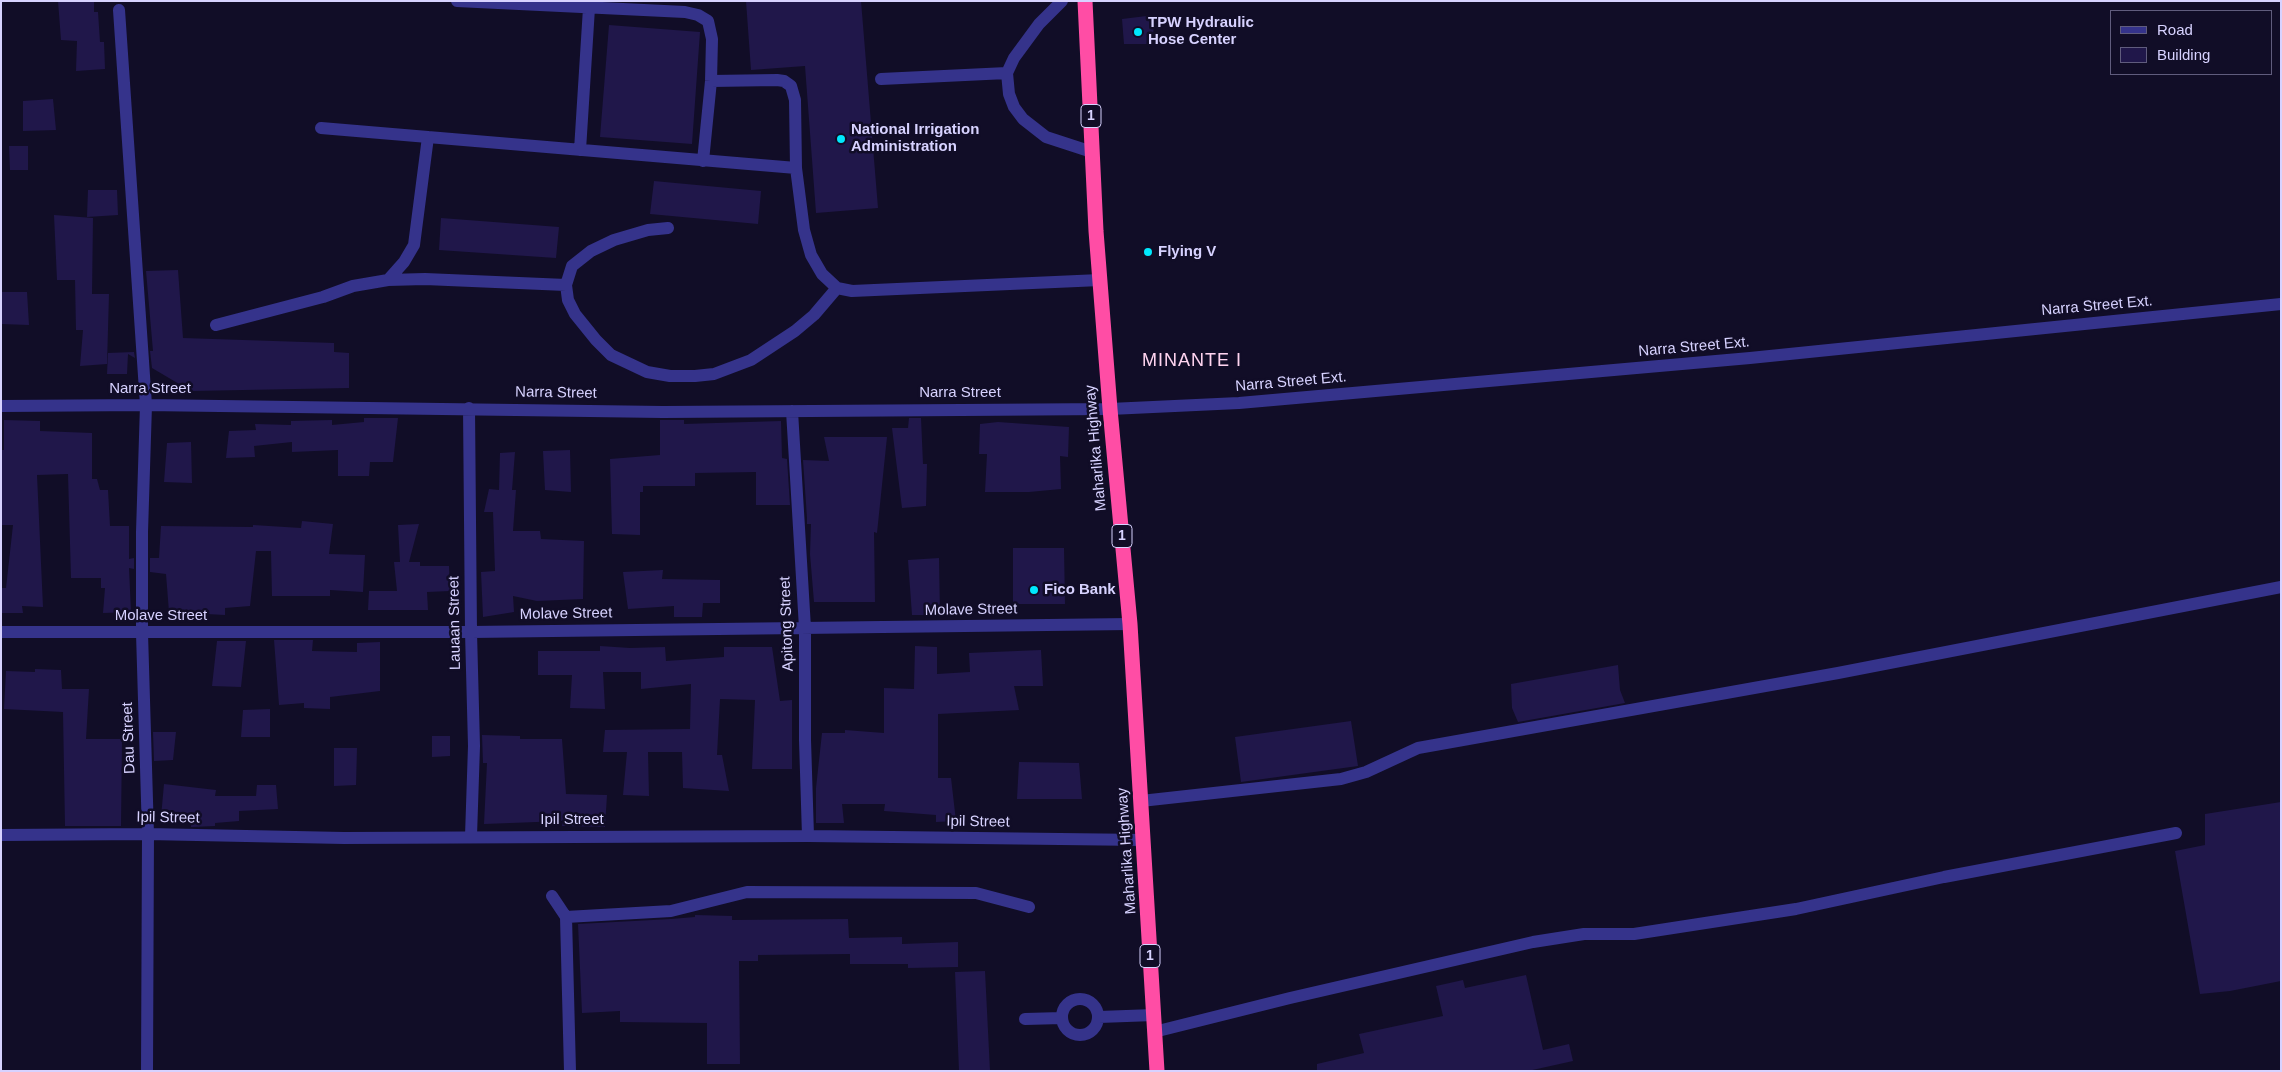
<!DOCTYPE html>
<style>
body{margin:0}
#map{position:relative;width:2282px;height:1072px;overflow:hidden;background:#110d27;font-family:Helvetica,sans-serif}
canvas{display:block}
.frame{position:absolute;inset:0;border:2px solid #d7d2ff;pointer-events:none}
.legend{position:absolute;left:2110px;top:10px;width:162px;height:65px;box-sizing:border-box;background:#110d27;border:1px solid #605c7d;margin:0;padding:6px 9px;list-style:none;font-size:15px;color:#d7d2ff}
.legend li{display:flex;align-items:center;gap:10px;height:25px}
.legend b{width:25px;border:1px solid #605c7d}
</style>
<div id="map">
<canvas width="2282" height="1072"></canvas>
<div class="frame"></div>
<ul class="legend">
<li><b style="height:6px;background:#35338b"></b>Road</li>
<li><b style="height:14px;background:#20174a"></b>Building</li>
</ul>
</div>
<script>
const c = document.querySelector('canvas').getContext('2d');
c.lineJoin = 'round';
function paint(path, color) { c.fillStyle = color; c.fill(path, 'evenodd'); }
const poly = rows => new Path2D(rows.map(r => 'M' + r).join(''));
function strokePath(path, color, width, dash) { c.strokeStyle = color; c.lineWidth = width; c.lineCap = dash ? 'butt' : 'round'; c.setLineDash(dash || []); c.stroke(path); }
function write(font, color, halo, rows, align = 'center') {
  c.font = font + ' Helvetica,sans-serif'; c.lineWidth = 5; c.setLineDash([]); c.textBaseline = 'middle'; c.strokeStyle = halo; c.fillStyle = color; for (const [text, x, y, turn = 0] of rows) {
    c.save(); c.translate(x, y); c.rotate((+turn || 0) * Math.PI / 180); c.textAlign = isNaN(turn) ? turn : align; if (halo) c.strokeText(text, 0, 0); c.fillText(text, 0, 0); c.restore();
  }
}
paint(poly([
 [58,1,94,1,94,12,98,12,100,42,104,42,105,69,76,71,77,41,61,40],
 [746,1,861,1,878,208,816,213,805,66,751,70],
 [1155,15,1152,44,1124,44,1122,19],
 [609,25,700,32,692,144,600,137],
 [53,99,56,130,23,131,23,101],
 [9,146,28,146,28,170,10,170],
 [654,181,761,191,758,224,650,214],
 [88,190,117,190,118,215,87,217],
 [54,215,93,218,92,294,109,294,107,364,80,366,83,330,76,330,75,280,57,280],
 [441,218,559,227,556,258,439,250],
 [178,270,183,338,334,343,334,352,349,353,349,388,191,391,152,368,150,351,153,351,146,271],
 [1,292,27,292,29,325,1,324],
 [134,352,135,358,128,354,127,374,107,374,108,353],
 [364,418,398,418,393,462,370,462,369,476,338,476,338,450,292,452,292,442,254,446,255,457,226,458,229,431,256,430,255,424,291,425,291,421,332,420,332,425,364,422],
 [909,418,921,418,923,464,927,464,926,506,902,508,892,428,908,428],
 [4,420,40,421,40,431,92,433,92,479,97,479,100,490,108,490,110,526,129,526,129,559,134,558,134,569,129,568,131,612,103,613,105,588,101,588,101,578,71,578,68,474,37,475,43,607,22,606,23,613,1,613,1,588,6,588,13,525,2,525,1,450,4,450],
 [660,420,684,420,684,424,781,421,782,458,787,459,790,505,756,505,756,472,695,473,695,486,643,486,643,492,640,492,640,535,612,534,610,459,660,455],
 [998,422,1069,427,1068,457,1060,456,1061,489,1029,492,985,492,987,454,979,454,980,424],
 [824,437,887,437,877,533,874,532,875,602,814,602,810,554,811,524,807,524,807,518,803,460,829,461],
 [191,442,192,483,164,482,167,443],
 [570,450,571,492,545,490,543,451],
 [515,452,512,490,516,490,513,531,540,531,541,539,584,541,583,599,537,601,513,596,514,612,483,617,481,572,495,571,493,512,484,512,489,489,499,490,500,453],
 [302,521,333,524,329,554,365,555,363,592,330,590,330,596,272,596,271,551,256,551,250,606,225,608,225,615,169,612,166,574,150,572,150,558,159,558,161,526,253,527,253,525,301,528],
 [419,524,409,562,420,562,420,566,449,566,450,591,427,592,428,610,368,610,369,591,397,591,394,562,400,562,398,525],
 [1013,548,1064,548,1065,604,1013,604],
 [939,558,940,615,912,615,908,560],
 [663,570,662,579,720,580,720,603,703,603,702,617,674,617,674,606,628,609,623,572],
 [274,640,313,640,312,651,357,652,357,643,380,642,380,691,330,697,330,709,304,708,304,703,279,705],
 [217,641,246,641,241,687,212,686],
 [600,646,630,648,665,647,666,661,724,657,724,647,772,647,780,701,792,700,792,769,752,769,755,700,720,699,717,755,722,755,729,791,683,788,682,752,648,752,649,796,623,795,627,752,603,752,605,730,690,729,691,684,641,689,641,672,603,672,605,709,570,708,572,675,538,675,538,651,600,651],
 [915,646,937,647,937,674,970,672,969,653,1041,650,1043,686,1014,686,1019,710,938,714,938,778,951,778,956,821,936,822,936,815,884,811,885,804,842,804,844,823,816,823,816,788,822,733,845,733,845,730,884,733,884,688,914,689],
 [1618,665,1620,690,1625,703,1518,722,1512,708,1511,684],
 [35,669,61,670,62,689,89,689,86,739,122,739,121,826,65,826,63,712,4,709,6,671,35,672],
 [270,709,270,737,241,737,243,710],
 [1351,721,1358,766,1241,782,1235,737],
 [153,732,176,732,173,760,154,761],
 [482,735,520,736,520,739,562,739,566,794,607,795,605,827,562,826,563,821,484,824,487,763,483,763],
 [432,736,450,736,450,756,432,757],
 [334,748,357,748,356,785,334,786],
 [1019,762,1079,763,1082,799,1017,799],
 [164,784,216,790,215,796,256,796,257,785,276,785,278,809,239,811,239,821,215,823,215,826,191,827,191,817,161,817],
 [2281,802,2281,981,2230,991,2200,994,2175,851,2205,845,2205,814],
 [695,915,732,916,732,920,848,919,849,938,902,937,902,944,958,942,958,967,908,968,908,964,850,964,850,954,758,955,758,961,739,961,740,1064,707,1064,707,1023,620,1022,620,1011,582,1013,578,924,671,919,695,917],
 [985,971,990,1071,959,1071,955,972],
 [1526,975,1543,1050,1569,1044,1573,1061,1528,1071,1317,1071,1317,1064,1364,1053,1359,1034,1443,1016,1436,986,1463,980,1465,988]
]), '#20174a');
strokePath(poly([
 [457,1,685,12,698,15,708,21,712,39,711,81,703,161],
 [1062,1,1039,24,1014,58,1007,73,1009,94,1014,107,1023,119,1046,137,1092,152],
 [119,10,146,405,142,532,142,633,148,834,147,1071],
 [881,79,1007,73],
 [711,81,777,80,784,81,791,86,795,100,796,168,804,230,811,255,822,274,837,288,852,291,1100,280],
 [321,128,796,168],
 [580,150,589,8],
 [668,228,648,230,614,240,591,251,572,266,566,285,568,300,575,314,596,340,611,355,647,372,670,376,695,376,714,374,751,360,795,331,814,315,837,288],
 [388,280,404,262,414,245,428,137],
 [216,325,323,297,353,286,388,280,425,279,566,285],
 [1,406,146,405,663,412,1110,409,1239,403,1750,358,2281,304],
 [469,408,471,632,474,746,471,836],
 [792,411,805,628,805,740,808,836],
 [1,632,471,632,1130,624],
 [1141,801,1341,779,1366,772,1418,748,1838,673,2281,587],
 [1,835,148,834,344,838,808,836,1144,840],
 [552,896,566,917,671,911,747,892,976,893,1029,907],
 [566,917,570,1071],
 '1062 1017a18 18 0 1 1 36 0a18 18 0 1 1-36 0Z',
 [1099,1017,1154,1015],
 [1025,1019,1062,1018],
 [1154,1032,1290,998,1533,942,1584,934,1634,934,1796,909,1944,877,2176,833]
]), '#35338b', 12);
strokePath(poly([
 [1085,1,1096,231,1110,409,1130,624,1157,1071]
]), '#ff4da5', 15);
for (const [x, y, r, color] of [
 [1138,32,5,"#00e8fd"],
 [841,139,5,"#00e8fd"],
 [1148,252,5,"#00e8fd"],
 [1034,590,5,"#00e8fd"]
]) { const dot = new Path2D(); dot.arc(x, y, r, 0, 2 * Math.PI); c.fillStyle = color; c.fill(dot); strokePath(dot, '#110d27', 2); }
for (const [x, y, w] of [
 [1091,116,20],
 [1122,536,20],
 [1150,956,20]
]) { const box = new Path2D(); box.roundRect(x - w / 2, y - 11.5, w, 23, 4); c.fillStyle = '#110d27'; c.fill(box); strokePath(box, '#d7d2ff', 1); }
write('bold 14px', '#d7d2ff', null, [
 ["1",1091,116],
 ["1",1122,536],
 ["1",1150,956]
]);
write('bold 15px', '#d7d2ff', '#110d27', [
 ["TPW Hydraulic",1148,23],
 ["Hose Center",1148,40],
 ["National Irrigation",851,130],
 ["Administration",851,147],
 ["Flying V",1158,252],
 ["Fico Bank",1044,590]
], 'left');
write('15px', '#d7d2ff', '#110d27', [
 ["Narra Street Ext.",2097,306,-5],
 ["Narra Street Ext.",1694,347,-5],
 ["Narra Street Ext.",1291,382,-5],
 ["Narra Street",150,389],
 ["Narra Street",556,393,1],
 ["Narra Street",960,393],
 ["Maharlika Highway",1096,448,-95],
 ["Molave Street",971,610,-1],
 ["Molave Street",566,614,-1],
 ["Molave Street",161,616],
 ["Lauaan Street",455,623,-91],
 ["Apitong Street",787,624,-92],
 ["Dau Street",129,738,-92],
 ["Ipil Street",168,818,1],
 ["Ipil Street",572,820],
 ["Ipil Street",978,822,1],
 ["Maharlika Highway",1127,851,-94]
]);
c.letterSpacing = '1px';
write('18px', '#ffd4f0', '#110d27', [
 ["MINANTE I",1192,361]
]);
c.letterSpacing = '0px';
</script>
